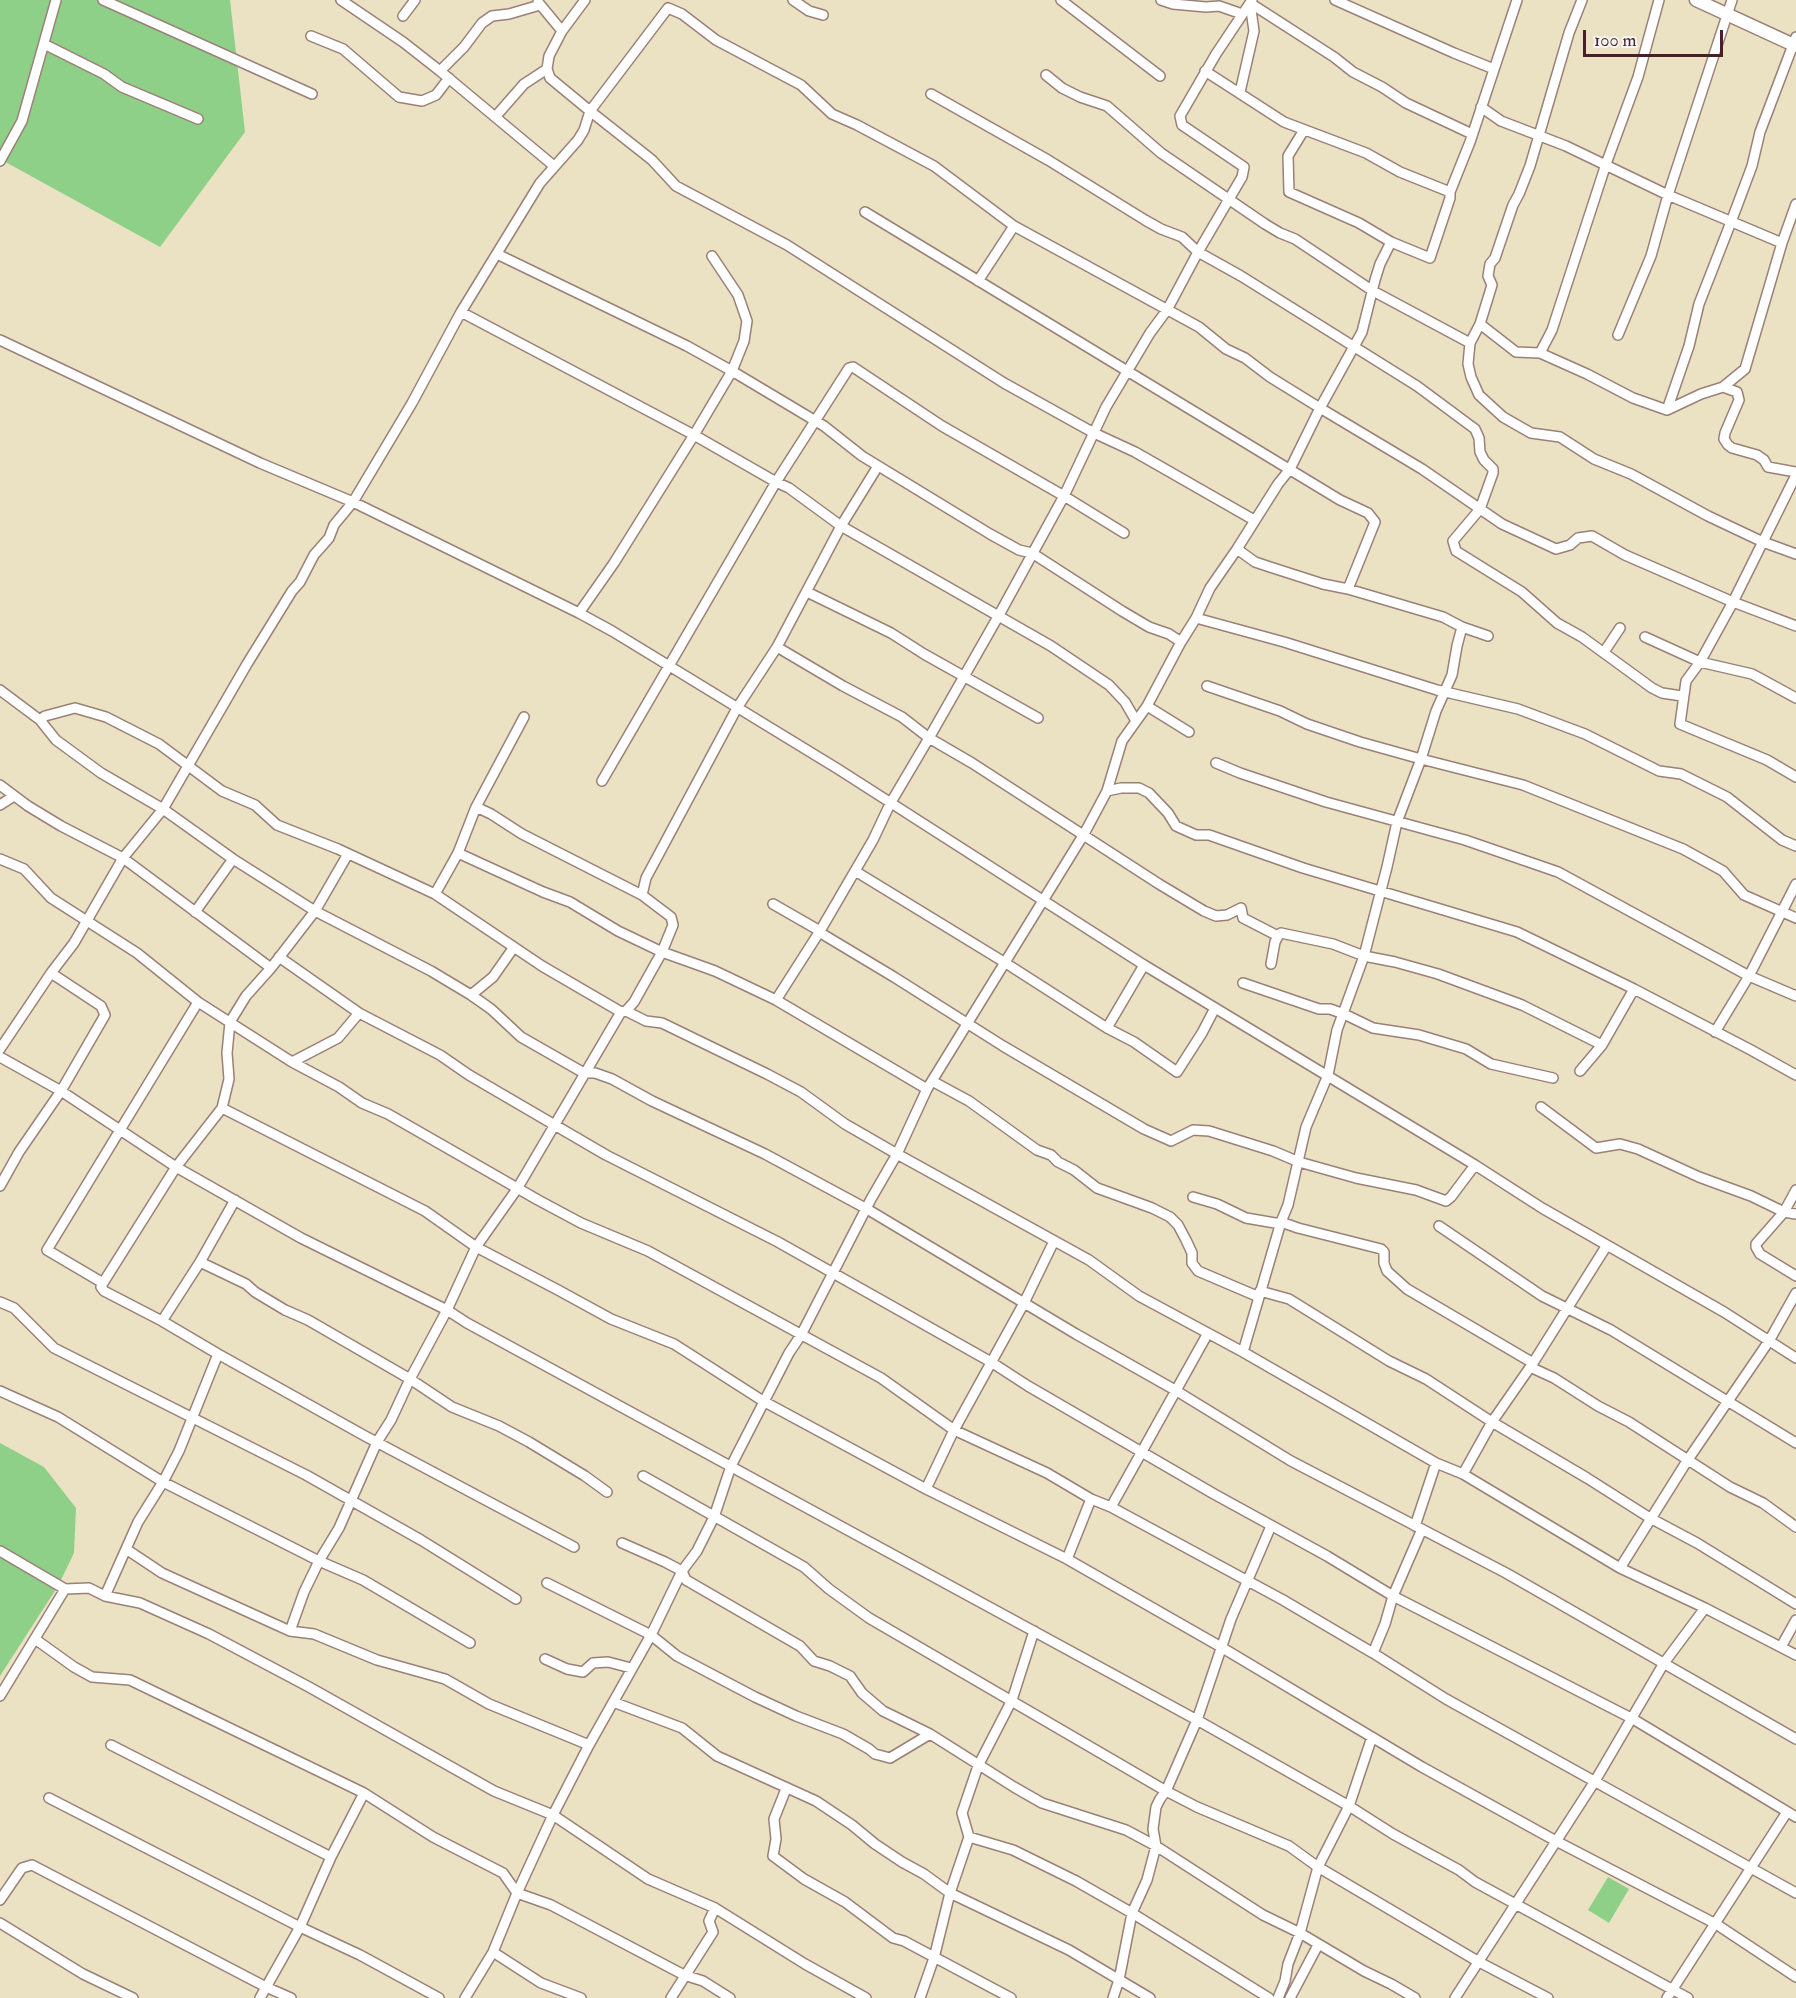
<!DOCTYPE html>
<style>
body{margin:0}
#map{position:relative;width:1796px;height:1998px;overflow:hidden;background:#ebe2c4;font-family:"IM FELL Double Pica",serif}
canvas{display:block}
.scale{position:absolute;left:1583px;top:30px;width:140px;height:27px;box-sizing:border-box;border:3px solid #4a1f2b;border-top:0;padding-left:8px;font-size:18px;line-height:21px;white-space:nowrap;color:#4a1f2b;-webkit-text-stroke:4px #f6f6f2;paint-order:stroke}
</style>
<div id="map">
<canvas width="1796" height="1998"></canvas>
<div class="scale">100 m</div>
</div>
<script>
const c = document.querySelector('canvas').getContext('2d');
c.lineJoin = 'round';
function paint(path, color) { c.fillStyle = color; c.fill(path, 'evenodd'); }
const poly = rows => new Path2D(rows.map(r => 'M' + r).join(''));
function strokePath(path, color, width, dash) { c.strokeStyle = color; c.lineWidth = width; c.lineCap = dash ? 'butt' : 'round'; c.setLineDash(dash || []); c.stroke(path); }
paint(poly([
 [0,0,230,0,245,132,160,247,0,159],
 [0,1443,44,1467,76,1508,74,1553,58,1586,0,1676],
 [1608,1877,1629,1889,1609,1923,1588,1910]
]), '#8ed088');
const street = poly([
 [103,0,312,94],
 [341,0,403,42,440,71,554,166],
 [793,0,809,11,823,15],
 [1061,0,1160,76],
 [1161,0,1173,4,1206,7,1219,6,1242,14],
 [1252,0,1216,54,1180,116,1182,125,1244,167,1242,177,1198,252,1167,310,1150,333,1106,407,1064,496,999,615,929,738,972,763,1159,884,1204,911,1216,916,1227,915,1241,908,1243,918,1278,936,1275,942,1271,964],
 [1335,0,1454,53,1494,69],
 [1582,0,1569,33,1530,166,1519,194,1513,205,1495,258,1490,264,1488,276,1492,285,1480,324,1470,343,1468,364,1471,377,1479,395,1503,417,1531,433,1560,437,1594,459,1631,474,1708,516,1763,542,1796,554],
 [538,2,562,31],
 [1250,3,1334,57,1353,72,1382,87,1406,103,1472,134],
 [403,16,415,0],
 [311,36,343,49,399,97,422,101,436,95,449,78],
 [44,44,104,74,122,87,198,119],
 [440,71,464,47,482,23,492,16,509,14,540,5],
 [1205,71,1284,122,1366,153,1400,172,1450,192],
 [1046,75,1062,88,1080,97,1107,106,1161,153,1265,224,1280,233,1295,239,1373,291,1470,343],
 [1240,92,1254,31,1250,3],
 [931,94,1048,160,1145,220,1161,229,1182,237,1198,252,1241,276,1417,386,1475,429,1479,438,1480,452,1484,460,1493,469,1493,473,1480,509,1453,541,1456,551,1522,592,1557,623,1582,637,1652,688,1662,693,1682,696],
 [1481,107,1501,121,1566,146,1668,195,1782,243],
 [496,116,524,84,547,69],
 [1304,130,1288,156,1289,192,1359,223,1391,242,1430,258,1450,198,1450,192,1470,142,1517,0],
 [0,161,22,121,56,0],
 [865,212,1340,500,1368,513,1375,522,1348,589],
 [1391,242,1380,264,1375,280,1362,332,1320,408,1422,469,1502,524,1556,549,1570,545,1578,538,1592,536,1625,555,1733,602,1796,626],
 [497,254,687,346,732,371,824,426,862,456,990,534,1019,550,1032,553,1122,611,1149,627,1169,634,1181,642],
 [978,281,1014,226],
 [461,312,694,435,776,482,789,488,841,526,1051,646,1109,685,1125,702,1136,721],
 [1480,324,1516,352,1540,353,1587,374,1633,398,1667,410,1701,394,1723,387,1745,369,1782,243,1796,204],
 [1618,335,1651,256,1668,195,1732,0],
 [0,340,260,463,353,502,579,613,612,631,838,769,1144,965,1475,1165,1542,1208,1724,1312,1796,1358],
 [1540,353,1552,330,1606,164,1638,77,1659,0],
 [1723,387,1737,392,1739,400,1725,433,1724,439,1728,445,1732,448,1757,455,1764,460,1768,467,1796,472],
 [1667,410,1689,346,1699,304,1731,222,1752,166,1760,132,1796,37],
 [1796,475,1733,602,1700,662,1686,681,1680,724,1767,760,1796,777],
 [1237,549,1255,562,1270,567,1323,584,1348,589,1443,617,1462,627,1457,646,1452,675,1436,711,1421,759,1397,822,1387,867,1364,956,1337,1030,1328,1075,1306,1127,1288,1205,1281,1222,1243,1352],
 [807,592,891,633,924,654,1038,718],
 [579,613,614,563,694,435,732,371,744,341,747,321,738,295,712,256],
 [1196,618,1284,642,1437,690,1518,709,1585,734,1659,771,1681,774,1727,797,1782,840,1796,846],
 [1462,627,1488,636],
 [1645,637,1700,662,1752,674,1796,698],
 [777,647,843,686,902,717,929,738,890,804,873,840,820,931],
 [1604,652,1620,628],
 [1207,686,1280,711,1307,724,1360,742,1421,759,1523,785,1683,849,1723,871,1744,895,1796,918],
 [0,690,40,720,56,740,101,773,163,809,233,859,315,911,431,971,471,995,491,1009,521,1037,584,1073,595,1073,612,1079,652,1101,765,1154,867,1209,1076,1334,1175,1390,1291,1461,1506,1573,1796,1739],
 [1147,706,1189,732],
 [40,720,45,716,75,708,106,717,159,744,222,791,255,805,277,825,338,849,435,894,542,966,621,1012],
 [1216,763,1240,773,1326,802,1465,840,1558,872,1749,976,1796,996],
 [602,781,776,482,849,368,853,367,942,426,1064,496,1124,533],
 [0,785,28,806,61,826,123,858,271,968],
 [1107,791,1121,788,1139,788,1149,793,1168,813,1176,826,1196,835,1209,835,1303,868,1517,932,1634,989,1751,1050,1796,1075],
 [0,805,14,796],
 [476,807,491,814,522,834,642,895],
 [458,853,543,892,570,902,618,931,662,952,715,971,776,1000,927,1089],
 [0,859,24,869,51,898,137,953,198,1002,292,1062,339,1087,362,1103,388,1114,538,1200,581,1223,648,1251,881,1378,954,1430,1047,1473,1091,1499,1111,1507,1283,1600,1373,1653,1446,1699,1796,1893],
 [855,871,1004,962,1107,1028,1134,1042,1177,1072,1202,1033,1215,1008],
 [435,894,458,853,476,807,524,717],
 [773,904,820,931,776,1000],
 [195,912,233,859],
 [819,932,894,977,1003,1046,1144,1129,1171,1141,1193,1130,1209,1131,1273,1151,1299,1162,1356,1178,1416,1190,1446,1201,1451,1197,1475,1165],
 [1278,936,1281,933,1333,944,1364,956,1395,962,1438,974,1522,1005,1602,1045],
 [279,957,359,1013,440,1055,469,1075,606,1155,778,1242,991,1362,1028,1386,1214,1494,1327,1556,1393,1596,1633,1719,1796,1817],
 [1243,983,1319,1009,1330,1009,1344,1014,1373,1028,1419,1035,1466,1049,1491,1064,1553,1078],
 [471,995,493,977,514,947],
 [626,1011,646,1021,662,1023,767,1074,801,1092,845,1124,897,1154,1089,1260,1139,1296,1243,1352,1436,1463,1463,1474,1620,1568,1705,1608,1796,1655],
 [1107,1028,1144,965],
 [1715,1032,1749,976,1796,884],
 [0,1049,51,973,74,943,123,858,163,809,247,664,292,591,300,582,314,555,329,538,334,525,353,502,412,403,461,312,540,183,578,140,584,130,590,111,550,78,547,69,549,56,562,31,585,0],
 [0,1057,61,1091,176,1167,301,1238,447,1310,467,1323,1197,1720,1349,1806,1393,1834,1459,1870,1475,1882,1688,1998],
 [292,1062,338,1038,359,1013],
 [1580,1071,1602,1045,1634,989],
 [932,1081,969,1101,1037,1150,1051,1155,1058,1162,1074,1170,1097,1188,1152,1208,1170,1217,1178,1225,1186,1240,1192,1253,1192,1263,1198,1271,1259,1297],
 [1541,1107,1596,1148,1620,1144,1638,1149,1699,1177,1751,1196,1784,1212,1796,1214],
 [222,1108,229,1079,227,1053,230,1022,246,996,271,968,315,911,348,854],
 [0,1186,19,1152,61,1091,105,1015,101,1006,51,973],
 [1796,1190,1784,1212,1756,1244,1756,1247,1760,1254,1796,1276],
 [1193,1197,1217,1204,1246,1218,1281,1224],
 [1281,1222,1298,1228,1381,1249,1384,1252,1384,1263,1387,1271,1407,1289,1533,1363],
 [1439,1226,1542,1296,1611,1330,1796,1443],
 [200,1262,246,1284,255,1292,285,1310,308,1320,410,1379,452,1407,499,1426,529,1442,585,1476,607,1492],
 [103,1283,47,1250,198,1002],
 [1260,1291,1289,1299,1389,1361,1426,1379,1492,1422,1587,1478,1650,1518,1697,1543,1796,1604],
 [0,1302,14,1308,54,1348,306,1475,421,1540,516,1599],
 [162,1321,200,1262,235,1200],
 [1530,1367,1554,1378,1598,1406,1629,1422,1730,1487,1763,1503,1796,1527],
 [0,1391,58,1417,163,1482,319,1561,363,1580,470,1643],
 [1463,1474,1492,1422,1533,1363,1607,1245],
 [643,1476,804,1567,829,1589,869,1618,1166,1791,1197,1807,1289,1846,1318,1867,1479,1962,1548,1998],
 [926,1489,954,1430,1024,1303,1054,1241],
 [1111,1507,1208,1333],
 [1415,1526,1436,1463],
 [622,1543,665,1562,682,1571,686,1580,800,1646,814,1661,830,1666,850,1676,862,1693,883,1711,930,1734,1014,1787,1042,1803,1126,1830,1156,1846,1263,1915,1300,1933,1364,1971,1391,1984,1415,1998],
 [574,1547,365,1436,218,1354,162,1321,104,1291,101,1287,103,1283,176,1167,222,1108,425,1211,476,1247,558,1290,611,1319,674,1344,763,1401,926,1489,1067,1559,1221,1647,1422,1767,1556,1841,1716,1924,1796,1977],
 [126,1549,162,1573,290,1631,314,1634,377,1660,445,1679,489,1704,589,1745],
 [0,1551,65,1589,89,1588,105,1596,140,1603,209,1634,309,1687,494,1791,553,1815,648,1879,715,1908,805,1964,866,1998],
 [1067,1559,1091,1499],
 [1620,1568,1687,1461,1769,1341,1796,1293],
 [547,1583,651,1635,677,1656,755,1697,796,1716,843,1734,869,1749,875,1754,890,1758,930,1734],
 [105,1596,138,1522,163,1482,179,1451,218,1354],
 [290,1631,304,1592,319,1561,339,1528,377,1442,391,1420,410,1379,447,1310,476,1247,517,1189,621,1012,626,1011,634,1002,662,952,673,925,671,917,642,895,646,878,737,708,777,647,841,526,878,466],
 [35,1639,74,1667,92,1677,130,1680,364,1793],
 [1781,1647,1796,1620],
 [1373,1653,1385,1624,1393,1596,1422,1529],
 [545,1659,567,1669,583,1672,593,1663,608,1662,631,1668],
 [0,1696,65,1589],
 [613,1702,682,1728,717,1756,816,1801,852,1825,875,1844,902,1862,924,1874,950,1893,1069,1950,1150,1998],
 [111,1745,331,1857],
 [786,1789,774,1819,776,1839,773,1856,804,1879,845,1902,893,1938,904,1941,1011,1998],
 [49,1798,300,1927,360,1955,439,1998],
 [969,1837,1013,1850,1076,1881,1132,1913,1269,1998],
 [0,1900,22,1868,32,1865,266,1987,291,1998],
 [0,1923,83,1974,133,1998],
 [493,1952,541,1983,581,1998],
 [260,1998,300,1927,331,1857,364,1793,433,1837,503,1873,517,1893,553,1815,589,1745,651,1635,682,1571,697,1551,714,1517,731,1466,789,1353,801,1335,871,1199,897,1154,927,1089,1084,834,1107,791,1122,741,1147,706,1181,642,1196,618,1210,588,1237,549,1278,484,1290,469,1320,408,1270,377,1245,358,1226,349,1199,327,1014,226,934,166,857,125,832,114,801,85,716,40,682,14,668,8,590,111,652,160,676,186,787,245,1004,383,1094,433,1135,452,1254,520],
 [465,1998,493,1952,517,1893,551,1905,684,1975,703,1981,730,1998],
 [671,1998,713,1932,709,1921,715,1908],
 [920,1998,934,1958,950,1893,969,1837,962,1813,978,1766,1012,1700,1034,1631],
 [1113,1998,1119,1980,1132,1913,1147,1880,1156,1846,1153,1829,1156,1807,1160,1799,1166,1791,1197,1720,1231,1619,1271,1526],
 [1278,1998,1285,1981,1288,1964,1300,1933,1318,1867,1349,1806,1372,1737],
 [1290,1998,1318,1945],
 [1455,1998,1595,1781,1664,1663,1705,1608],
 [1667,1998,1787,1812]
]);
const secondary = poly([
 [1696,0,1796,46]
]);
strokePath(street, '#9a8078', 12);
strokePath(secondary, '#9a8078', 15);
strokePath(street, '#fff', 9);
strokePath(secondary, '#fff', 12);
</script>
